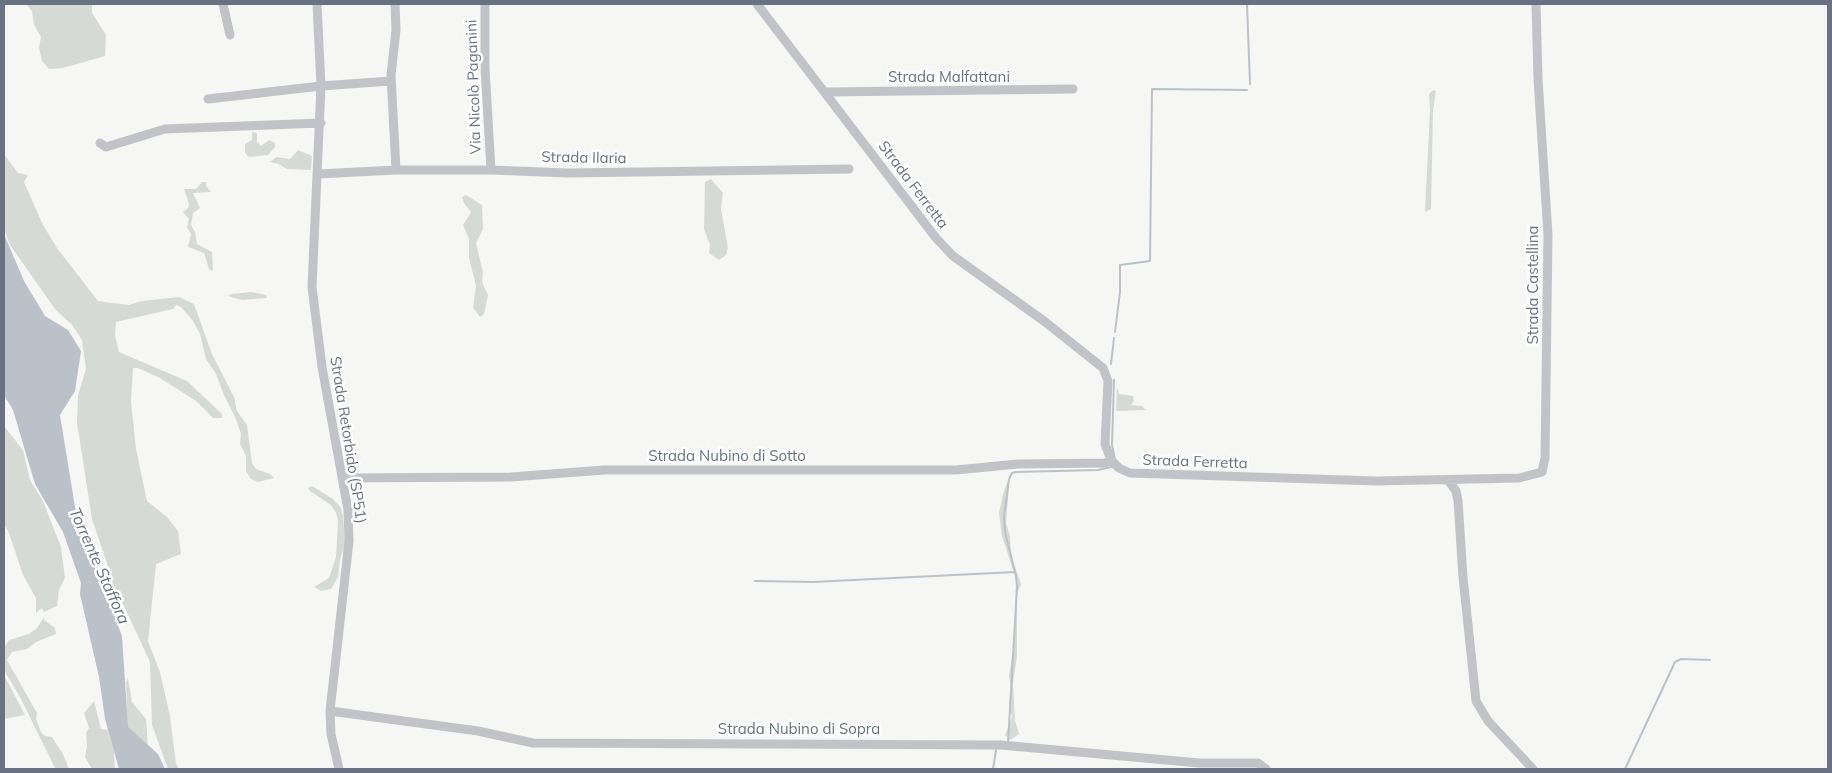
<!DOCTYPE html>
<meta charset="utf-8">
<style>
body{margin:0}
#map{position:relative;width:1832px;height:773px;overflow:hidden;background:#f6f7f4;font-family:Mulish,sans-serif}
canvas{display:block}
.frame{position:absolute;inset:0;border:5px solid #697282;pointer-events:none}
</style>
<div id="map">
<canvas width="1832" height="773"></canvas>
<div class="frame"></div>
</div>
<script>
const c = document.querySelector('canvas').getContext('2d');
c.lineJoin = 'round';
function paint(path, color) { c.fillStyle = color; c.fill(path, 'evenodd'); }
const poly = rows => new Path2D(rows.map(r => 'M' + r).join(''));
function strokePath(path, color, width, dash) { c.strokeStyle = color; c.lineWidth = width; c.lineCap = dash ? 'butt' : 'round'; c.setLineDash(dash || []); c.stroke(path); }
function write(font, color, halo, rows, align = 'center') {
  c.font = font + ' Mulish,sans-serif'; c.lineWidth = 5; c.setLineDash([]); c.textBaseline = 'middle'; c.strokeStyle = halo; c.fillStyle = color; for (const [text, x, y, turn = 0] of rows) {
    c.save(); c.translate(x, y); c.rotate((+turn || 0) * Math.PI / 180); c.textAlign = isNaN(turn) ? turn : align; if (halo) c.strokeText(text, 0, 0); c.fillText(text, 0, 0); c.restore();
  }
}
paint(poly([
 [26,4,92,4,92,13,106,35,105,56,63,68,49,69,42,61,39,48,41,37,34,25,32,11],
 [1433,90,1436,91,1433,111,1431,209,1425,212,1430,110,1429,94],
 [252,132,257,133,257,142,261,146,269,140,275,143,275,147,268,155,249,157,245,153,245,144,252,140],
 [298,150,312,156,311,170,287,169,278,164,270,162,276,157,290,159],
 [4,154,18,173,28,175,24,182,43,225,57,248,98,301,129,305,141,301,179,297,194,304,212,354,234,397,237,411,247,425,252,463,256,469,270,474,274,478,258,482,251,479,246,471,246,456,240,444,241,434,235,417,224,395,216,374,206,359,200,334,193,321,181,307,176,305,173,309,116,322,115,335,119,352,187,381,222,414,222,418,213,418,196,401,160,378,138,368,133,368,131,401,136,449,147,501,167,517,178,531,181,554,156,564,148,641,160,672,170,716,176,764,179,769,168,769,152,725,150,662,118,593,114,594,110,591,106,580,105,576,110,572,92,519,77,423,78,396,86,369,82,340,72,325,55,309,10,245,4,229],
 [711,179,723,193,721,209,728,248,726,255,719,260,709,253,710,245,704,229,705,182],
 [202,182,206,182,206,186,211,192,193,193,200,208,193,213,191,225,195,232,197,244,212,252,213,271,209,269,204,253,188,247,191,234,187,227,189,219,183,212,188,208,189,204,184,189,196,189],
 [466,195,482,205,483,229,476,243,483,272,482,282,488,295,484,314,480,317,473,308,476,286,469,258,469,239,463,225,471,212,464,203,462,197],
 [251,292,266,295,267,298,242,300,228,296,231,294],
 [1117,387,1119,394,1133,396,1134,401,1131,405,1142,406,1146,410,1116,411],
 [4,426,23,450,30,480,43,501,61,547,65,578,59,590,57,606,44,612,42,608,36,613,36,598,23,575,9,533,4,524],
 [1010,475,1006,523,1010,536,1011,555,1021,584,1017,595,1017,657,1013,683,1015,720,1019,734,1010,740,1005,735,1012,717,1009,702,1011,687,1009,676,1015,635,1016,579,1002,536,999,513,1003,494],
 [312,486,333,499,341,508,343,516,345,543,340,560,338,577,331,589,321,591,314,587,329,578,336,557,338,521,336,513,331,505,310,491,308,488],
 [44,617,44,620,55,628,56,634,36,642,27,649,12,652,7,660,37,713,36,719,41,732,45,736,52,737,63,754,69,769,55,768,21,699,4,670,4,648,9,640,29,634,37,628],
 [4,675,25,715,4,719],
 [128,678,132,702,146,719,148,748,131,749,125,717,127,710,126,682],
 [94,701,101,729,108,730,114,751,115,769,92,769,85,757,87,746,86,733,89,728,84,713]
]), '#d5dbd4');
paint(poly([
 [4,234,24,281,45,316,68,330,81,351,75,391,60,415,76,513,122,636,128,727,158,754,165,769,119,769,105,719,99,677,80,594,81,583,63,532,35,484,13,410,4,395]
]), '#bac1c8');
strokePath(poly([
 [1247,4,1250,84],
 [1115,332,1120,292,1120,265,1150,261,1152,89,1247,90],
 [1111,364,1114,338],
 [1114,380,1112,445,1115,459],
 [755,581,813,582,1015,572],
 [1008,743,1017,587,1016,576,1005,532,1004,517,1009,479,1012,473,1016,472,1098,470,1111,467],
 [993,769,996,750],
 [1625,769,1675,662,1681,659,1710,660]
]), '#bac1c8', 2);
strokePath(poly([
 [223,4,230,35],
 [317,4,321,86,312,287,322,367,348,510,349,541,330,711,331,734,339,769],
 [395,4,396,30,391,75,396,170],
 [485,4,485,68,491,170],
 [757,4,936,238,953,256,1044,321,1103,368,1108,381,1105,444,1111,460,1119,468,1130,473,1376,481,1519,478,1542,472,1545,458,1548,235,1538,79,1536,4],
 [826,92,1073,89],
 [208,99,321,86,391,81],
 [100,143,106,147,165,129,321,123],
 [318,174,396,170,491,170,568,173,849,169],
 [342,478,511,477,604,470,956,470,1018,464,1105,463,1111,460],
 [1448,480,1456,491,1458,501,1463,577,1476,701,1488,721,1533,769],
 [330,711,478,731,533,743,1001,745,1199,763,1258,763,1266,769]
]), '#c1c3c8', 9);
write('15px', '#697282', '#fff', [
 ["Strada Malfattani",949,77],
 ["Via Nicolò Paganini",474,87,-92],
 ["Strada Ilaria",584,158,1],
 ["Strada Ferretta",913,185,53],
 ["Strada Castellina",1533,285,-90],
 ["Strada Retorbido (SP51)",348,440,81],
 ["Strada Nubino di Sotto",727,456],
 ["Strada Ferretta",1195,462,2],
 ["Strada Nubino di Sopra",799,729]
]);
write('italic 16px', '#65737f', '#fff', [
 ["Torrente Staffora",99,566,66]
]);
</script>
